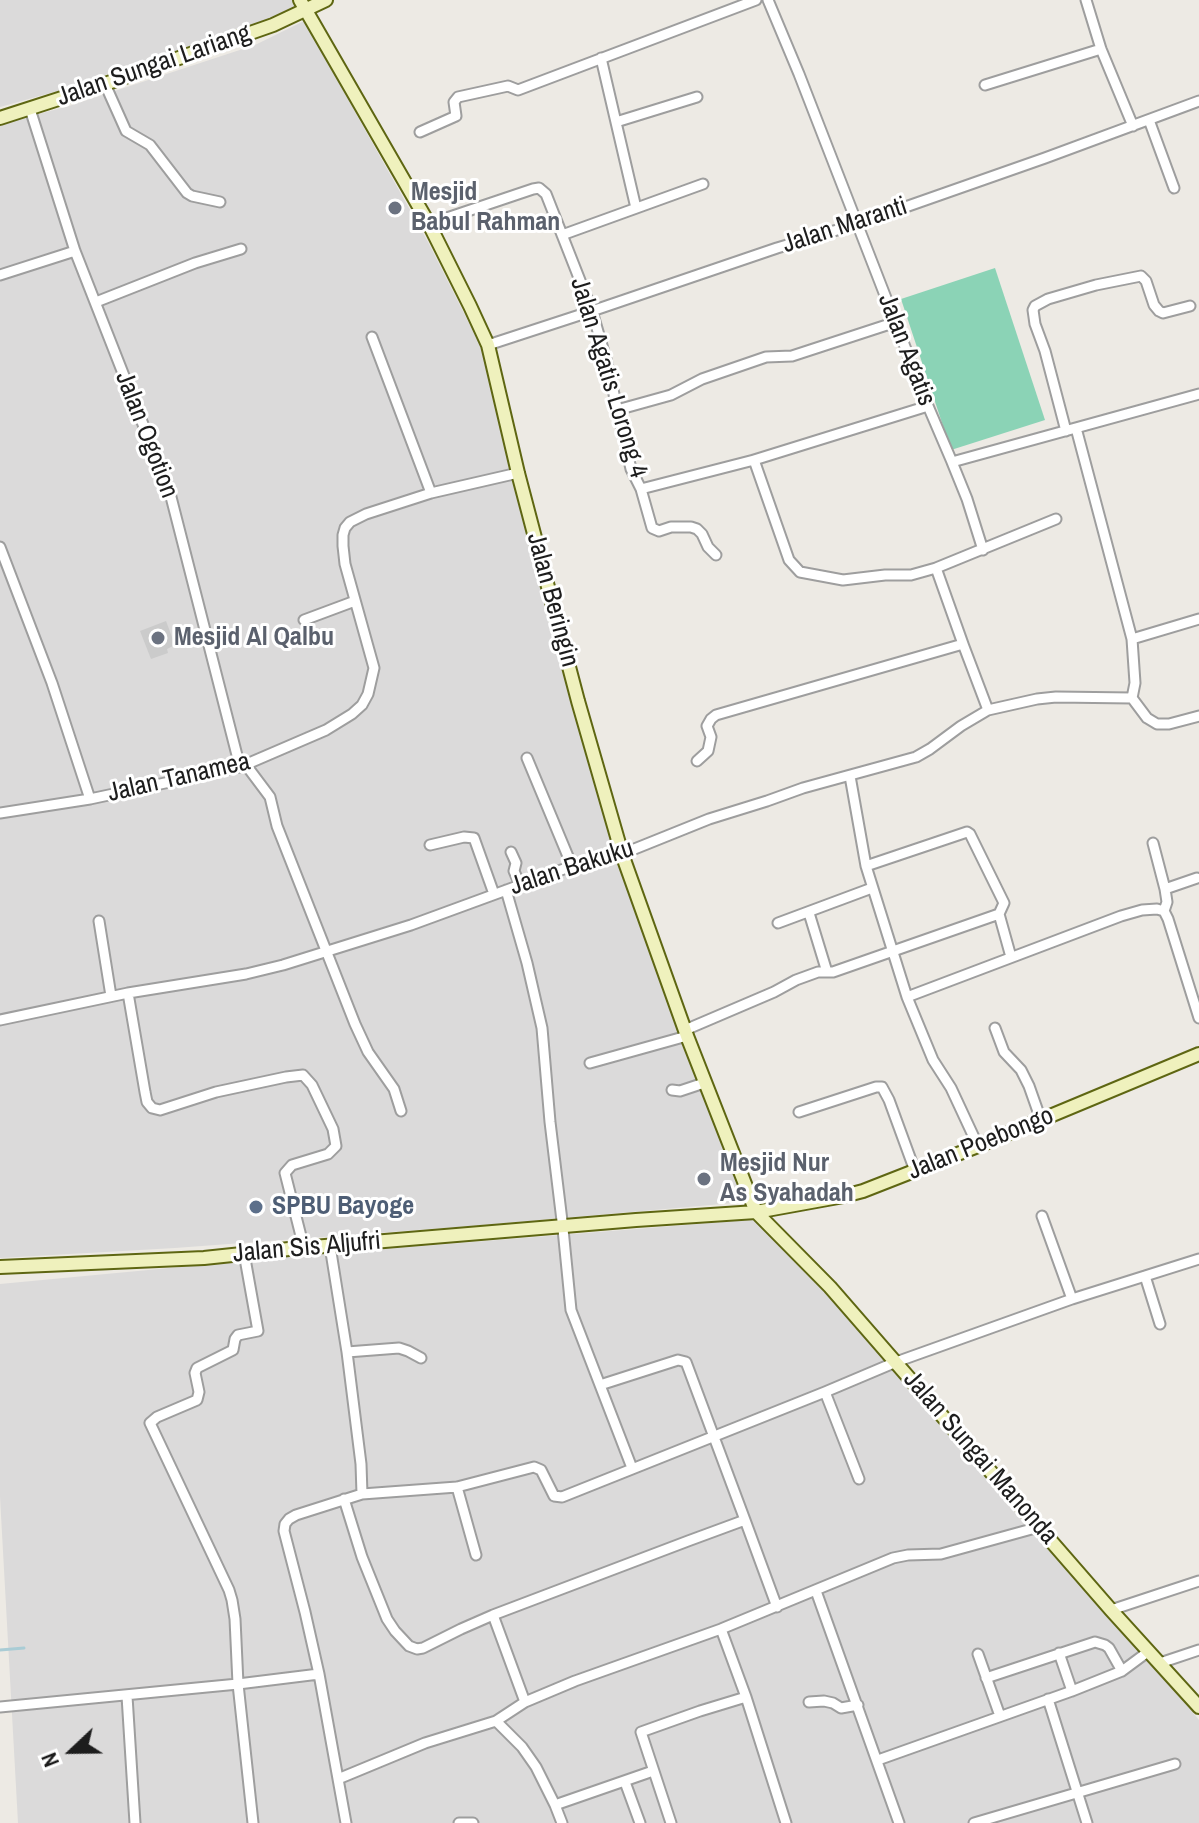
<!DOCTYPE html>
<style>
body{margin:0}
#map{position:relative;width:1199px;height:1823px;overflow:hidden;background:#edeae4;font-family:"Archivo Narrow",sans-serif}
canvas{display:block}
.north{position:absolute;left:32px;top:1711px;width:80px;height:80px;-webkit-text-stroke:6px #fff;paint-order:stroke;rotate:248deg;font-size:22px;font-weight:700;line-height:32px;text-align:center;color:#1d1d1d}
.north::after{content:'';display:block;margin:auto;width:28px;height:36px;background:#1d1d1d;clip-path:polygon(50% 0,100% 100%,50% 72%,0 100%)}
</style>
<div id="map">
<canvas width="1199" height="1823"></canvas>
<div class="north">N</div>
</div>
<script>
const c = document.querySelector('canvas').getContext('2d');
c.lineJoin = 'round';
function paint(path, color) { c.fillStyle = color; c.fill(path, 'evenodd'); }
const poly = rows => new Path2D(rows.map(r => 'M' + r).join(''));
function strokePath(path, color, width, dash) { c.strokeStyle = color; c.lineWidth = width; c.lineCap = dash ? 'butt' : 'round'; c.setLineDash(dash || []); c.stroke(path); }
function write(font, color, halo, rows, align = 'center') {
  c.font = font + ' "Archivo Narrow",sans-serif'; c.lineWidth = 6; c.setLineDash([]); c.textBaseline = 'middle'; c.strokeStyle = halo; c.fillStyle = color; for (const [text, x, y, turn = 0] of rows) {
    c.save(); c.translate(x, y); c.rotate((+turn || 0) * Math.PI / 180); c.textAlign = isNaN(turn) ? turn : align; if (halo) c.strokeText(text, 0, 0); c.fillText(text, 0, 0); c.restore();
  }
}
paint(poly([
 [0,0,292,0,296,6,263,21,61,90,0,107],
 [304,21,428,242,481,347,505,410,615,835,745,1202,471,1226,175,1248,0,1258,0,124,69,106,255,45],
 [761,1219,839,1299,1056,1548,1199,1720,1199,1823,18,1823,0,1497,0,1284,286,1257]
]), '#dbdada');
paint(poly([
 [166,621,175,645,167,649,168,653,151,659,140,631]
]), '#cbcbcb');
paint(poly([
 [995,268,1045,420,951,450,901,299]
]), '#8bd3b6');
strokePath(poly([
 [0,1650,24,1648]
]), '#a9ccd5', 3);
const street = poly([
 [768,0,799,74,928,406,952,462,1199,394],
 [1086,0,1101,49,1133,126],
 [601,58,636,208],
 [105,84,126,131,150,145,187,193,192,196,220,202],
 [985,85,1101,49],
 [30,109,75,251,170,493,240,767],
 [1149,120,1174,188],
 [616,122,697,97],
 [420,132,456,116,454,102,458,97,508,86,518,90,756,0],
 [429,224,533,189,539,188,546,194,592,311,606,359,631,469,641,489,754,460,928,406],
 [562,235,703,184],
 [0,275,75,251],
 [96,302,195,263,241,249],
 [372,337,431,493],
 [488,345,592,311,777,248,857,224,1045,158,1199,101],
 [617,410,671,395,702,379,766,357,792,356,896,322],
 [1076,428,1132,639,1135,683,1132,698],
 [1066,431,1045,351,1035,324,1033,310,1035,306,1048,299,1096,285,1141,276,1146,281,1154,305,1159,311,1163,313,1190,306],
 [754,460,789,560,800,572,843,580,885,575,911,575,936,568,1056,519],
 [952,462,967,499,983,550],
 [641,489,652,528,659,531,671,527,691,527,697,529,702,534,708,547,716,555],
 [0,547,52,683,90,799],
 [936,568,963,644],
 [304,620,355,601],
 [1132,639,1199,619],
 [1132,698,1147,718,1157,724,1169,724,1199,716],
 [527,758,572,866],
 [697,761,708,751,711,737,707,726,711,719,716,715,963,644,988,710],
 [246,765,270,797,277,826,355,1024,368,1052,394,1089,401,1111],
 [850,776,866,866,907,997,933,1060,951,1088,978,1146],
 [0,813,90,799,240,767,326,730,352,714,362,705,368,694,374,668,345,564,343,546,343,535,345,528,350,522,366,514,431,493,518,473],
 [1153,843,1165,889,1167,902,1164,911],
 [430,845,464,837,474,838,494,894],
 [511,852,516,863,514,871,520,885],
 [866,866,967,832,970,834,1004,903,999,914,1011,957],
 [1165,889,1197,878],
 [506,890,527,963,542,1028,550,1122,563,1229,571,1310,632,1468],
 [809,913,827,972],
 [99,921,111,996],
 [778,923,872,888],
 [128,993,145,1092,147,1102,152,1108,160,1110,216,1092,286,1077,303,1075,312,1085,333,1129,336,1146,328,1154,292,1165,285,1173,304,1248],
 [907,997,1121,916,1142,910,1157,909,1164,911,1168,919,1199,1018],
 [0,1020,128,993,246,974,283,965,411,925,572,866,622,854,709,819,767,801,803,788,916,757,930,749,961,726,988,710,1037,699,1056,697,1132,698],
 [995,1028,1004,1052,1021,1070,1029,1086,1041,1120],
 [685,1030,774,992,796,980,818,972,833,972,999,914],
 [590,1063,687,1036],
 [672,1090,680,1091,704,1083],
 [799,1112,876,1087,882,1087,889,1100,915,1171],
 [1042,1216,1072,1299],
 [330,1246,347,1352,361,1464,362,1494,296,1515,289,1519,285,1524,284,1531,305,1612,319,1674,346,1823],
 [244,1253,258,1331,238,1335,235,1339,233,1350,197,1368,195,1373,199,1392,197,1400,157,1417,150,1423,229,1590,232,1600,235,1619,238,1684,253,1823],
 [1145,1276,1160,1324],
 [347,1352,399,1348,408,1351,421,1358],
 [600,1385,678,1360,686,1362,745,1520],
 [825,1392,859,1479],
 [457,1487,476,1555],
 [362,1494,457,1487,534,1467,541,1470,554,1496,562,1497,825,1392,896,1362,1072,1299,1199,1259],
 [344,1499,362,1557,387,1619,395,1631,409,1646,417,1649,423,1648,461,1629,493,1615],
 [816,1591,899,1823],
 [1111,1610,1199,1581],
 [721,1629,746,1697,786,1823],
 [1059,1653,1072,1691],
 [978,1654,1000,1716],
 [1160,1663,1199,1650],
 [986,1678,1095,1642,1105,1645,1109,1648,1122,1671],
 [127,1696,135,1823],
 [1048,1699,1087,1823],
 [525,1702,493,1615,688,1541,745,1520,777,1607],
 [809,1702,824,1701,833,1703,841,1708,858,1705],
 [0,1707,238,1684,319,1674],
 [496,1721,522,1747,536,1767,555,1805,562,1823],
 [878,1760,1072,1691,1122,1671,1149,1651],
 [338,1779,425,1743,496,1721,525,1702,575,1681,721,1629,893,1558,908,1555,941,1554,1039,1527],
 [625,1782,640,1823],
 [555,1805,653,1771],
 [459,1823,473,1823],
 [671,1823,641,1732,700,1711,746,1697],
 [974,1823,1175,1764]
]);
const secondary = poly([
 [300,0,429,224,470,306,488,345,518,473,578,701,622,854,687,1036,756,1212,830,1287,1111,1610,1199,1707],
 [0,118,105,84,273,25,326,0],
 [0,1267,204,1258,289,1249,636,1220,756,1212,844,1196,863,1191,978,1146,1199,1054]
]);
strokePath(street, '#9e9e9e', 13);
strokePath(secondary, '#5e6612', 16);
strokePath(street, '#fff', 9);
strokePath(secondary, '#eff1bd', 12);
for (const [x, y, r, color] of [
 [395,208,8,"#6b7280"],
 [158,638,8,"#6b7280"],
 [704,1179,8,"#6b7280"],
 [256,1207,8,"#5c6f8a"]
]) { const dot = new Path2D(); dot.arc(x, y, r, 0, 2 * Math.PI); c.fillStyle = color; c.fill(dot); strokePath(dot, '#fff', 3); }
write('26px', '#1d1d1d', '#fff', [
 ["Jalan Sungai Lariang",154,66,-19],
 ["Jalan Maranti",845,226,-18],
 ["Jalan Agatis",906,350,69],
 ["Jalan Agatis Lorong 4",608,378,73],
 ["Jalan Ogotion",146,435,69],
 ["Jalan Beringin",552,600,75],
 ["Jalan Tanamea",179,778,-13],
 ["Jalan Bakuku",572,868,-18],
 ["Jalan Poebongo",981,1144,-22],
 ["Jalan Sis Aljufri",307,1248,-5],
 ["Jalan Sungai Manonda",980,1458,49]
]);
write('bold 26px', '#5b616d', '#fff', [
 ["Mesjid",411,193],
 ["Babul Rahman",411,223],
 ["Mesjid Al Qalbu",174,638],
 ["Mesjid Nur",720,1164],
 ["As Syahadah",720,1194]
], 'left');
write('bold 26px', '#4e5e75', '#fff', [
 ["SPBU Bayoge",272,1207]
], 'left');
</script>
